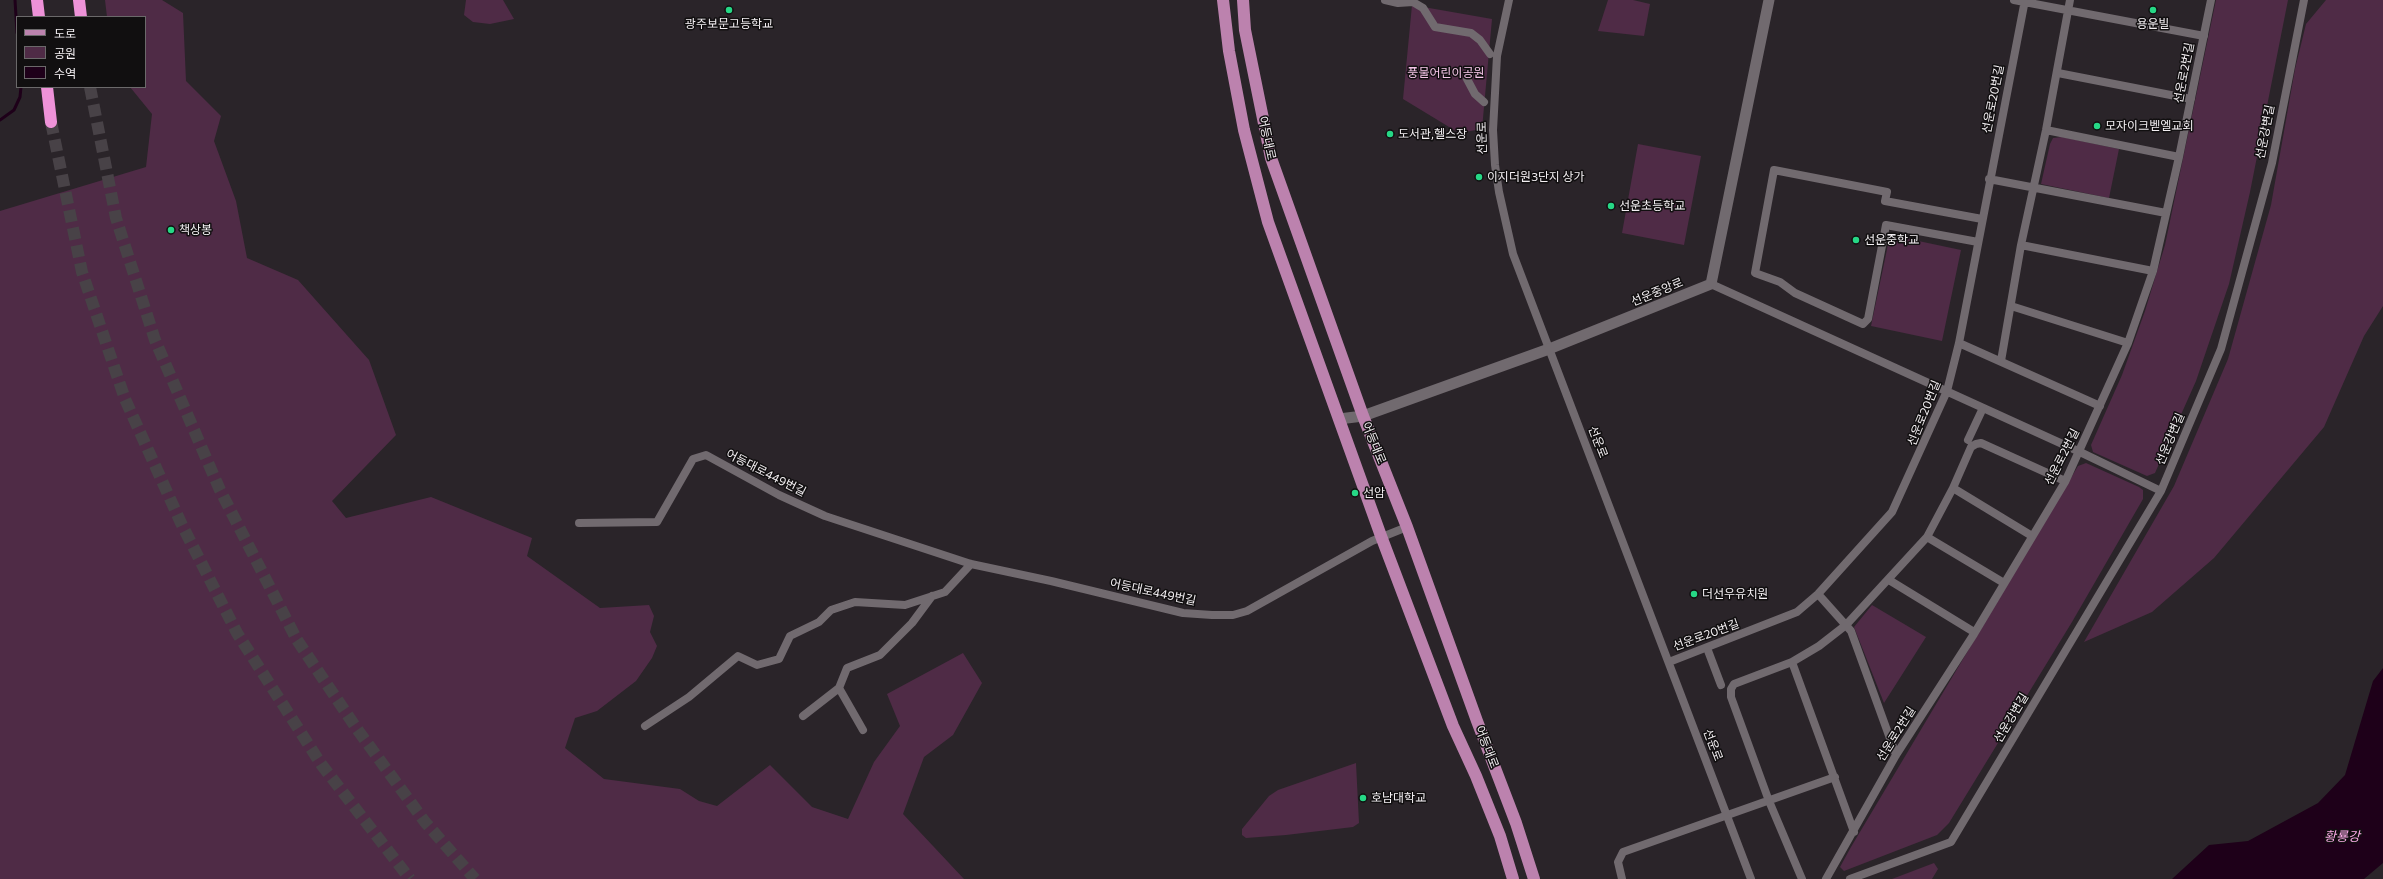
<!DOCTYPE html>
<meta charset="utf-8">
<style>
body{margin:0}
#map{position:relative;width:2383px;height:879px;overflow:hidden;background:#2a2429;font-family:Commissioner,"Noto Sans KR",sans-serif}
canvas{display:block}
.legend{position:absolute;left:16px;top:16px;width:130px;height:72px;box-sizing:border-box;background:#110f10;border:1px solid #6b696a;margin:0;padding:5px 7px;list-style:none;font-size:12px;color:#f3eff2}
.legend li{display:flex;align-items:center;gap:8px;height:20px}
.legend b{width:20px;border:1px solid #6b696a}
</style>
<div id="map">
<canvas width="2383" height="879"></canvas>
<ul class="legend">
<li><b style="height:5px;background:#bc82ae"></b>도로</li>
<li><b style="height:11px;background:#4f2b46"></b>공원</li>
<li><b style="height:11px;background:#1e0019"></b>수역</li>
</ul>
</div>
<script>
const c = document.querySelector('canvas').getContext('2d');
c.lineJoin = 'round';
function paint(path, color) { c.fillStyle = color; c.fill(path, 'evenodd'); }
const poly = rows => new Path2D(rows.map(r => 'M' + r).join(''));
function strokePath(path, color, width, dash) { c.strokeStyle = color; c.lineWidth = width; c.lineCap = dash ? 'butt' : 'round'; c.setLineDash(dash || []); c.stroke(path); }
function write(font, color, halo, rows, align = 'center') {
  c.font = font + ' Commissioner,"Noto Sans KR",sans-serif'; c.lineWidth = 3; c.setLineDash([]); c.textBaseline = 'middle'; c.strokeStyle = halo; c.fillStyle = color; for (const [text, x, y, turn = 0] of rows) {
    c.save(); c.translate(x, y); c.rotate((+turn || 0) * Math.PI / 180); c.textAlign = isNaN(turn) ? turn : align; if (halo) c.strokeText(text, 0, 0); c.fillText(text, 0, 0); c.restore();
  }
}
paint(poly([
 [105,0,162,0,183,13,186,81,221,116,214,141,236,201,247,258,298,280,369,360,396,435,332,501,346,518,431,497,532,538,527,556,600,608,649,605,654,616,650,632,657,646,652,658,636,681,597,711,575,718,565,748,604,779,680,789,699,801,717,806,770,765,812,807,848,819,874,762,900,726,887,694,963,653,982,683,953,735,924,757,903,814,964,879,0,879,0,211,146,167,152,114,130,87,145,87,145,17,107,17],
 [466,0,503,0,514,19,490,24,473,22,464,15],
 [1608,0,1633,0,1650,4,1644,36,1598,31],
 [2216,0,2288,0,2250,192,2229,284,2196,381,2155,473,2147,476,2093,452,2091,445,2122,375,2145,311,2165,245],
 [2326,0,2383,0,2383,306,2364,336,2324,427,2214,558,2152,612,2084,642,2174,486,2228,359,2271,205,2295,69,2306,24],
 [1412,5,1492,19,1482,129,1459,133,1403,99],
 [2062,137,2119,149,2109,198,2041,184,2050,144,2053,138],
 [1638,144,1701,156,1684,245,1622,233],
 [1890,235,1961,250,1942,341,1871,326],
 [2086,463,2139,487,2143,490,2143,499,2072,622,1949,823,1937,835,1844,871,1840,867,1851,847,2078,466],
 [1872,605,1926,637,1884,703,1854,627],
 [1356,763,1359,823,1353,827,1286,835,1246,838,1242,835,1242,829,1269,796,1278,790],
 [1934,863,1938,869,1932,879,1892,879]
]), '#4f2b46');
paint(poly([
 [2383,668,2383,863,2364,879,2172,879,2209,845,2248,841,2318,803,2345,775,2373,681]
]), '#1e0019');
strokePath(poly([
 [15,0,17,33],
 [0,120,14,110,20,97,21,87]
]), '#1e0019', 3);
strokePath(poly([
 [90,87,116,218,155,340,220,490,297,640,357,729,425,822,475,879],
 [51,122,82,272,125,399,181,523,237,633,321,764,410,879]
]), '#484247', 12, [12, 6]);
strokePath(poly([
 [1385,0,1398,3,1413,2,1423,8,1435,27,1471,33,1480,40,1490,54],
 [1509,0,1497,56,1493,130,1495,165,1499,192,1513,254,1751,879],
 [2014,0,2204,36],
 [2058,73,2191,99],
 [1467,79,1475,94,1484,102],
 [2046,130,2179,157],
 [1989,179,2166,213],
 [1978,242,1886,225,1868,319,1863,324,1795,293,1780,282,1755,273,1774,170,1887,192,1885,201,1982,219],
 [2021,245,2153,271],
 [1711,284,2080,452,2161,491],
 [2011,306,2128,343],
 [1959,343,2100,406],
 [2001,361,2021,245,2046,130,2070,0],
 [1968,440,1983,408],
 [1953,488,2032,536],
 [579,523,657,522,693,459,706,455,779,495,825,516,971,564,1051,581,1183,613,1212,615,1233,615,1247,611,1372,541,1407,527],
 [1927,537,2004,583],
 [1889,580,1974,632],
 [1818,594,1851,631,1896,755],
 [1707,648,1721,685],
 [1669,662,1797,612,1818,594,1892,512,1947,391,1959,343,2025,0],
 [1792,662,1854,832],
 [839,688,863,730],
 [803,716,839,688,847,668,880,655,912,623,932,596],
 [645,726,689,697,738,656,757,665,779,659,790,636,819,622,831,610,855,602,905,605,945,592,971,564],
 [1622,879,1618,862,1623,852,1835,777],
 [1802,879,1769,801,1731,697,1731,689,1734,684,1792,662,1819,646,1846,625,1927,537,1953,488,1971,447,1976,444,1981,443,2065,481],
 [1826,879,1896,755,1974,634,2065,482,2128,343,2153,271,2179,157,2211,0],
 [1850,879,1951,842,2161,491,2221,349,2272,163,2304,0]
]), '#716a6f', 8);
strokePath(poly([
 [1339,419,1363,416,1549,349,1711,284,1769,0]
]), '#716a6f', 11);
strokePath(poly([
 [1223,0,1229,51,1244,130,1268,222,1381,536,1453,726,1476,776,1500,836,1513,879],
 [1243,0,1245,30,1271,158,1363,416,1407,527,1477,721,1516,823,1534,879]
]), '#bc82ae', 12);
strokePath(poly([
 [37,0,39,17],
 [79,0,81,17],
 [47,87,51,122]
]), '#ee92d8', 12);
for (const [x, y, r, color] of [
 [729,10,4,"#26d886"],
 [2153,10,4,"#26d886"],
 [2097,126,4,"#26d886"],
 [1390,134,4,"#26d886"],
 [1479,177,4,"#26d886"],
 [1611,206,4,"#26d886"],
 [171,230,4,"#26d886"],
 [1856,240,4,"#26d886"],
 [1355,493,4,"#26d886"],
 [1694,594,4,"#26d886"],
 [1363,798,4,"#26d886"]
]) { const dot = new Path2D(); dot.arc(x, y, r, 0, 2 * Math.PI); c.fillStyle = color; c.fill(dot); strokePath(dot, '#110f10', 1.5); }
write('12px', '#f3eff2', '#110f10', [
 ["광주보문고등학교",729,24,"center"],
 ["용운빌",2153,24,"center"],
 ["모자이크벧엘교회",2105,126],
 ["도서관,헬스장",1398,134],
 ["이지더원3단지 상가",1487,177],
 ["선운초등학교",1619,206],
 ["책상봉",179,230],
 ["선운중학교",1864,240],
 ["선암",1363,493],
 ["더선우유치원",1702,594],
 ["호남대학교",1371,798]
], 'left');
write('12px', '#f6c6e9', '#110f10', [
 ["풍물어린이공원",1446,73]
]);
write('12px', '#f3eff2', '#110f10', [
 ["선운로2번길",2184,73,-79],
 ["선운로20번길",1993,99,-79],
 ["선운강변길",2265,132,-79],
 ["어등대로",1267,138,78],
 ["선운로",1482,138,-91],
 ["선운중앙로",1657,292,-22],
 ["선운로20번길",1924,413,-68],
 ["선운강변길",2170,439,-67],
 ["선운로",1598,442,69],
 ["어등대로",1374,443,68],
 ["선운로2번길",2062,457,-63],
 ["어등대로449번길",766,473,27],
 ["어등대로449번길",1153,592,12],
 ["선운로20번길",1706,635,-20],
 ["선운강변길",2011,718,-59],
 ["선운로2번길",1896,734,-58],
 ["선운로",1713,745,69],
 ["어등대로",1487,747,69]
]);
write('italic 13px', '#fbabe7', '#110f10', [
 ["황룡강",2342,837]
]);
</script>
